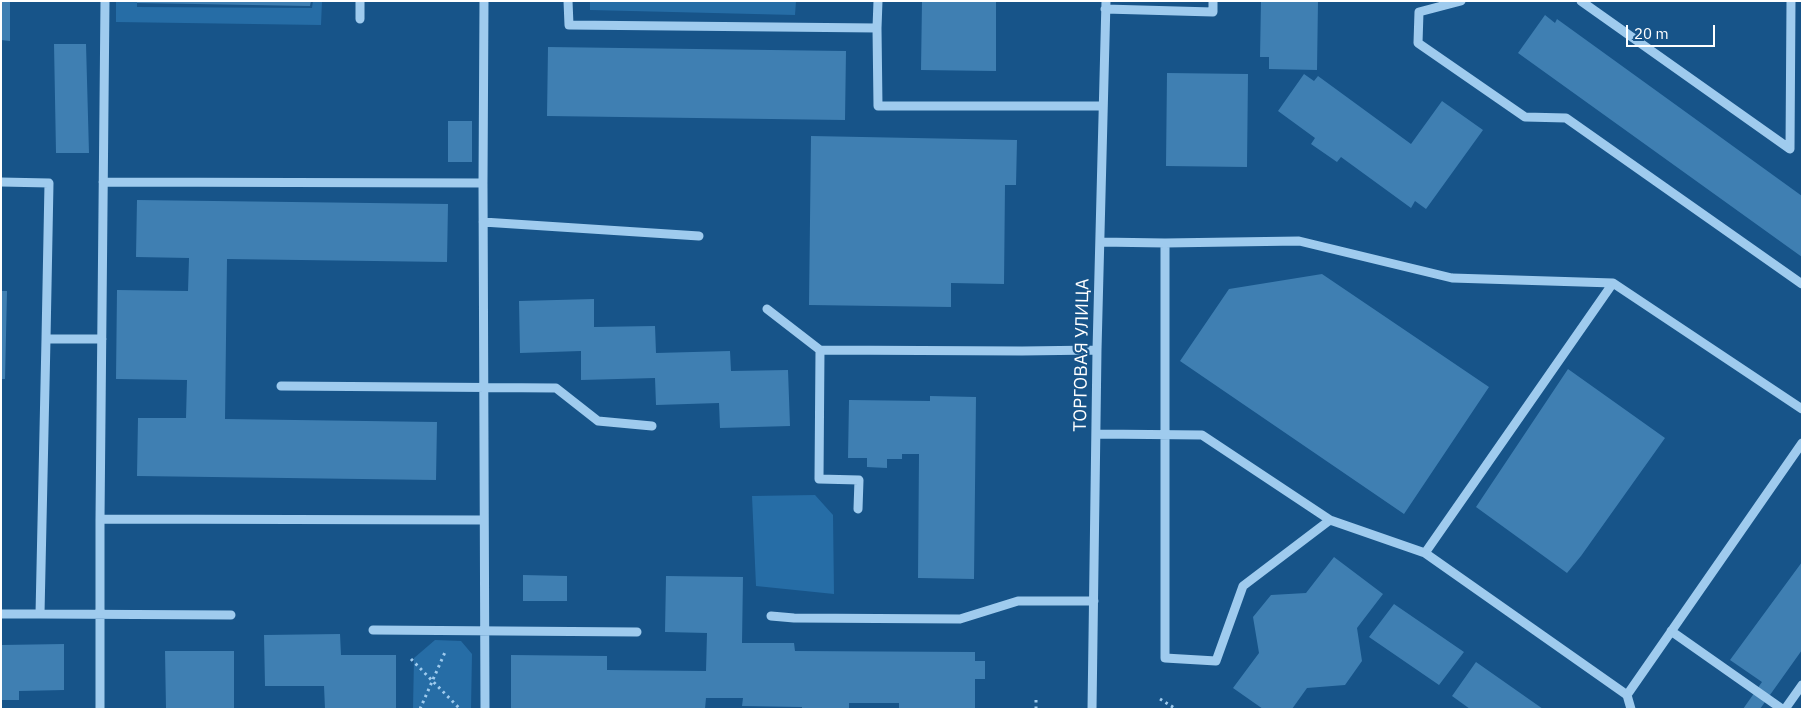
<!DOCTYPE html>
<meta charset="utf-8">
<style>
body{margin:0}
#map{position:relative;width:1803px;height:710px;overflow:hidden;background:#175489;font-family:"IBM Plex Sans",sans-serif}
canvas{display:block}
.frame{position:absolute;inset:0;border:2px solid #fff;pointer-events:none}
.scale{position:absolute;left:1626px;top:25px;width:89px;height:22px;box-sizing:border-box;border:2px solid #fff;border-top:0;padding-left:6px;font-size:15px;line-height:18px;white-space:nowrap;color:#fff;-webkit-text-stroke:4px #175489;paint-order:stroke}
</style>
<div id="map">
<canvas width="1803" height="710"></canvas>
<div class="frame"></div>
<div class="scale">20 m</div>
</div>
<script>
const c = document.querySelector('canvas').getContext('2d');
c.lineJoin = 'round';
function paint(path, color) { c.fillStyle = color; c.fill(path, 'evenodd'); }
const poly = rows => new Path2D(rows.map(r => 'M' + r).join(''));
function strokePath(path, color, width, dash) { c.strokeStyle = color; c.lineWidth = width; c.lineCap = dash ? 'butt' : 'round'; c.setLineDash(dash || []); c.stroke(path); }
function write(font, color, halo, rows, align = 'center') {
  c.font = font + ' "IBM Plex Sans",sans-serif'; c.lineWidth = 4.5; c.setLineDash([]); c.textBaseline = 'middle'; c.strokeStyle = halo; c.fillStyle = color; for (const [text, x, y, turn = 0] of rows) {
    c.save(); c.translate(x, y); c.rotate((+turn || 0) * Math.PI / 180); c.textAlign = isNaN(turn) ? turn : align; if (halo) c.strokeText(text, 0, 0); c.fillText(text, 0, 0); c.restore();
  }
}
paint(poly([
 [116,1,137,1,137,7,312,8,313,1,322,1,321,25,116,22],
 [590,1,796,1,795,15,590,10],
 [815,495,833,515,834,594,756,586,752,496],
 [435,640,461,641,472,654,471,709,413,709,414,658]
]), '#266da6');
paint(poly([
 [1,1,10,1,10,41,1,40],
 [137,1,311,1,310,6,137,3],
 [922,1,996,1,996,71,921,70],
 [1261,1,1318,1,1317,70,1269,69,1269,57,1260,57],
 [1545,15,1555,23,1557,19,1802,196,1802,257,1518,53],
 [54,44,86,44,89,153,56,153],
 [548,47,846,51,845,120,547,116],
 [1167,73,1248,74,1247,167,1166,166],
 [1304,74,1314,81,1318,76,1411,144,1442,101,1483,130,1426,209,1415,201,1411,208,1341,157,1337,162,1311,144,1315,138,1278,111],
 [448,121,472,121,472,162,448,162],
 [811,136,1017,140,1016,185,1005,185,1004,284,951,283,951,307,809,305],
 [137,200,448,204,447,262,227,259,225,419,437,422,436,480,137,476,138,418,186,418,187,380,116,379,117,290,188,291,189,258,136,257],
 [1322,274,1489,387,1404,514,1180,361,1229,289],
 [1,291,7,291,5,379,1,379],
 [594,299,594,327,655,326,656,353,730,351,731,371,788,370,790,426,720,428,719,403,656,405,655,378,581,380,581,351,520,353,519,301],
 [1568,369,1665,438,1581,556,1567,573,1476,507],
 [930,396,976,397,974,579,918,578,919,454,902,454,902,459,887,459,887,468,867,467,867,458,848,458,849,400,930,401],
 [1334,557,1383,594,1357,628,1362,661,1345,685,1307,688,1292,709,1263,709,1233,688,1259,653,1253,617,1271,595,1306,593],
 [1802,562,1802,650,1760,709,1743,709,1762,682,1730,660],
 [523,575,567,576,567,601,523,601],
 [666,576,743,577,742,643,794,643,795,651,975,652,975,661,985,661,985,679,975,679,975,709,899,709,899,703,849,703,849,709,802,709,802,707,742,706,743,698,706,698,705,709,511,709,511,655,607,656,607,670,706,671,707,633,665,632],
 [1394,604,1464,652,1439,685,1369,637],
 [340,634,341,655,396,655,396,709,325,709,324,686,265,686,264,635],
 [64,644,64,690,19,691,19,700,1,700,1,645],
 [165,651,234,651,234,709,166,709],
 [1476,662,1543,709,1470,709,1452,696]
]), '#3f7fb2');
strokePath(poly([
 [411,659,460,709],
 [1160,699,1176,709],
 [420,709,446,650],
 [1036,709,1036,700]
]), '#9fcbee', 3, [2.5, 4]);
strokePath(poly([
 [484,1,483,183,485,709],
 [568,1,569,25,877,28,878,1],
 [1461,1,1419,12,1418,43,1525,117,1566,118,1802,284],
 [1581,1,1790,149,1791,1],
 [1105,9,1213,12,1213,1],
 [360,19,360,1],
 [877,28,878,106,1103,106],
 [1,182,49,183,46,339,102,339],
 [103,182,483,183],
 [483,222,699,236],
 [1100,242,1165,243,1299,241,1452,278,1613,283,1802,409],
 [1165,243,1165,658,1216,661,1243,586,1330,520],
 [767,309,820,350,1022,351,1097,350],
 [46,339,40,614,231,615],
 [820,350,819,479,859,480,858,509],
 [281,386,556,388,598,421,652,426],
 [1097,434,1202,435,1330,520,1425,553,1627,695,1631,709],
 [100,519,484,520],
 [1425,553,1613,283],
 [1,614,40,614],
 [771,616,794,618,960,619,1018,601,1094,601],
 [373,630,637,632],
 [1671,631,1782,709],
 [1627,695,1802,443],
 [100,709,100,519,105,1],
 [1092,709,1097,350,1106,1],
 [1785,709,1802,685]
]), '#9fcbee', 9);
write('18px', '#fff', '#175489', [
 ["ТОРГОВАЯ УЛИЦА",1082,355,-89]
]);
</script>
